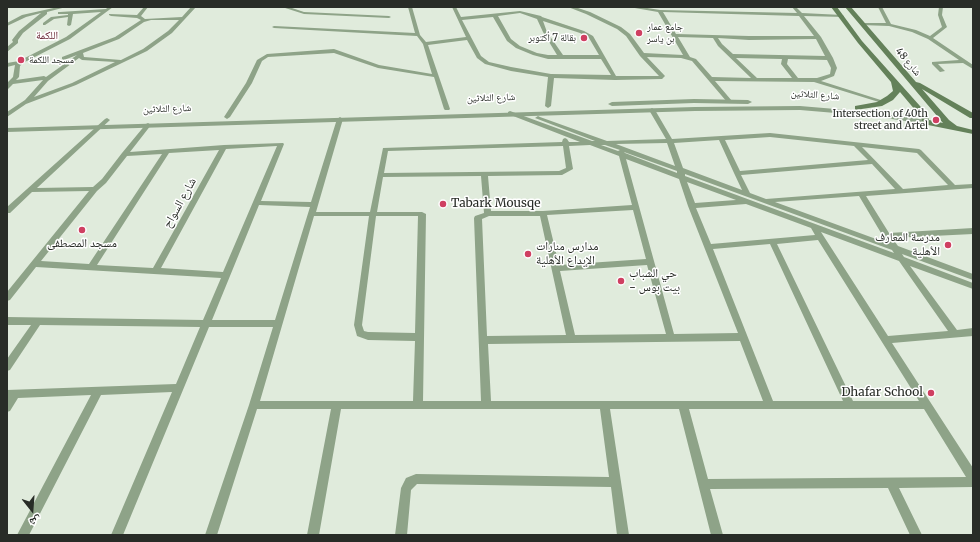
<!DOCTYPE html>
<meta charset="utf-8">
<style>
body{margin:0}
#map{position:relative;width:980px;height:542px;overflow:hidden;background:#e0ebdc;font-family:Merriweather,"Noto Naskh Arabic",serif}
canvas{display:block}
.frame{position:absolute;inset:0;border:8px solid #282c27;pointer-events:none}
.north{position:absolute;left:12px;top:490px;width:40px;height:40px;-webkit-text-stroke:3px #fff;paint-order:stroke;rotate:163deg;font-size:11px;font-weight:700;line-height:16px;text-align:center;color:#282c27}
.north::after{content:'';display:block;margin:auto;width:14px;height:18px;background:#282c27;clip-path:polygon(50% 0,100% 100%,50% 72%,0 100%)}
</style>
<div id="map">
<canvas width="980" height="542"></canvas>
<div class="frame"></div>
<div class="north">ش</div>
</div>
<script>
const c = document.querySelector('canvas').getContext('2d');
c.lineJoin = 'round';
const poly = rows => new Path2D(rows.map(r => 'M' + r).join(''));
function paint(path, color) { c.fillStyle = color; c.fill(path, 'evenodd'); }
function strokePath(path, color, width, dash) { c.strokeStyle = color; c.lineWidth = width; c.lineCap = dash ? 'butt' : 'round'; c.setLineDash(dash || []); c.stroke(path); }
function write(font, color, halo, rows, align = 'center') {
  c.font = font + ' Merriweather,"Noto Naskh Arabic",serif'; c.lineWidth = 3; c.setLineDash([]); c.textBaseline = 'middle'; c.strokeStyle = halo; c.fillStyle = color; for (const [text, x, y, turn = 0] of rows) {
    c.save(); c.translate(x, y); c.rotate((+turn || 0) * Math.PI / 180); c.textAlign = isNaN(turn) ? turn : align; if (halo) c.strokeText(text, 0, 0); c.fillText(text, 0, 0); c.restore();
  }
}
paint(poly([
 [58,7,66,7,47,12,47,14,23,33,18,40,18,43,7,52,7,47,13,42,12,40,19,31,41,13,26,17,7,26,7,23,22,15,58,7],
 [108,7,113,7,70,39,23,63,20,66,19,77,16,80,44,76,46,77,77,55,64,60,62,59,62,57,115,37,141,20,137,18,111,16,109,15,109,14,137,15,144,7,148,7,141,16,145,19,182,17,191,7,196,7,172,33,147,51,76,85,26,104,7,117,7,112,25,100,43,80,13,84,7,90,7,83,13,77,15,65,7,67,7,63,19,61,66,37,101,12,73,14,71,25,69,26,67,25,68,17,54,19,45,25,43,25,43,23,51,17,68,15,68,14,58,14,58,12,60,12,106,9,108,7],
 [151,20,179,20,168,31,143,49,121,60,84,57,83,53,119,39,144,22,151,20],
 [79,58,82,60,115,62,72,83,34,97,48,81,79,58],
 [282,7,289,7,304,12,389,16,391,17,389,18,304,14,282,7],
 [408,7,412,7,420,35,426,42,466,37,452,7,456,7,461,17,520,11,541,16,542,17,584,31,593,36,616,76,659,76,640,56,626,36,617,29,586,14,568,7,575,7,590,12,621,27,630,34,644,53,683,55,658,12,629,7,641,7,660,10,797,13,792,7,796,7,802,13,842,15,844,16,844,17,804,16,821,37,833,58,837,68,834,76,821,81,887,102,882,103,814,82,715,81,732,101,729,103,727,102,692,61,681,58,647,57,665,76,662,79,615,80,554,78,551,106,548,108,545,106,548,77,511,71,485,64,477,58,467,40,428,45,450,109,449,110,445,110,444,109,434,77,378,68,334,53,268,57,262,61,252,83,230,117,227,119,224,117,246,83,257,60,267,54,334,49,379,65,432,74,423,44,417,36,274,28,272,27,274,26,415,33,408,7],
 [663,12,799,16,814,36,749,36,676,34,663,12],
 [520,13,537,19,543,32,557,55,548,55,537,53,520,46,511,39,498,16,520,13],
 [493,17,507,41,516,48,533,55,548,59,601,59,611,75,551,74,511,67,489,62,481,56,462,20,493,17],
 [543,21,580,33,589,38,599,55,563,55,547,32,543,21],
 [678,37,713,38,718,46,751,78,712,77,696,59,690,57,678,37],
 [718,38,749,40,816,39,825,56,733,54,722,44,718,38],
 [736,58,782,59,781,64,792,78,757,78,736,58],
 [788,59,827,60,831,68,830,74,817,78,798,78,787,64,788,59],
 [878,7,882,7,891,24,916,30,930,36,942,27,938,15,939,7,943,7,942,15,947,27,933,38,973,65,973,69,963,63,938,64,945,71,940,72,932,64,932,62,959,60,928,39,912,32,889,26,861,25,861,24,863,23,886,23,878,7],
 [652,108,655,110,672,139,770,133,919,149,921,150,955,185,973,184,973,188,866,196,889,233,973,228,973,234,892,238,898,246,973,274,973,280,902,254,904,257,973,283,973,289,910,266,957,330,973,328,973,336,892,343,973,468,973,487,899,488,922,535,910,535,888,488,710,489,723,535,711,535,679,409,610,409,629,535,617,535,611,487,417,484,411,490,407,535,395,535,401,488,406,478,416,474,609,477,600,409,341,409,319,535,307,535,331,409,257,409,217,535,205,535,249,405,273,327,209,327,123,535,111,535,172,392,101,395,29,535,17,535,91,395,18,398,10,411,7,412,7,390,176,384,200,327,40,325,10,370,7,371,7,359,31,325,7,325,7,317,203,320,221,278,36,267,10,300,7,301,7,292,89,191,32,192,10,213,7,213,7,207,105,119,107,118,110,120,37,188,93,187,102,179,122,153,146,124,148,123,151,125,130,152,224,145,283,143,284,144,261,201,311,202,337,119,340,117,343,119,316,212,370,212,383,148,562,142,563,139,565,138,567,139,569,142,580,142,508,114,508,112,510,111,592,141,595,141,535,118,538,116,540,117,607,141,666,139,649,110,652,108],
 [770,137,854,146,868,160,740,171,725,140,770,137],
 [719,140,734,173,742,190,683,168,674,143,719,140],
 [667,143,675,166,616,144,667,143],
 [590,145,619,156,632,205,543,211,491,211,488,176,562,175,573,169,569,146,590,145],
 [601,145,605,145,620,150,618,151,601,145],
 [277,146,223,272,161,268,226,149,277,146],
 [563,146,566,168,559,171,384,173,388,151,563,146],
 [862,147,917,153,948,185,903,189,862,147],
 [219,150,153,268,97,265,169,153,219,150],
 [624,152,677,171,677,173,625,153,624,152],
 [162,154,89,264,41,261,97,191,106,183,127,156,162,154],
 [626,159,679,179,688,206,738,333,674,334,626,159],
 [872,164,895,189,766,199,750,193,741,175,872,164],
 [685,174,892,250,894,253,685,176,685,174],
 [481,176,484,213,475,216,474,218,481,401,423,401,426,214,422,212,377,212,383,177,481,176],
 [687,182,736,200,695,203,687,182],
 [859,196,887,243,775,202,859,196],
 [746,204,811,228,815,235,711,244,696,208,746,204],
 [259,205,310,207,275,320,212,320,259,205],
 [633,210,646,259,559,265,547,215,633,210],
 [314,216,369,216,354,325,357,336,368,340,415,341,413,401,260,401,314,216],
 [376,216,418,216,415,333,368,332,364,331,362,325,376,216],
 [489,216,540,216,566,335,487,336,482,219,489,216],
 [821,232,899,261,948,331,888,336,821,232],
 [818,240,919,401,853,401,777,244,818,240],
 [770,244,843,401,773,401,713,249,770,244],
 [647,265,666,334,575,335,560,271,647,265],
 [740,341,763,401,491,401,488,344,740,341],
 [689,409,924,409,966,477,708,479,689,409]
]), '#8ea388');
paint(poly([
 [694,99,748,100,752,102,748,104,694,103,612,106,608,104,612,102,694,99],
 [800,106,871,112,926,120,930,122,926,124,871,116,800,110,695,111,7,132,7,128,695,107,800,106]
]), '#8ea388');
paint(poly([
 [831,7,837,7,862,41,928,115,929,120,943,123,845,7,851,7,916,82,920,83,973,113,973,118,970,118,922,89,949,120,957,126,973,130,973,134,923,124,921,117,900,92,893,100,882,106,855,110,855,106,877,102,887,96,893,91,891,82,858,43,831,7]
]), '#64815a');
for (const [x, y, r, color] of [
 [639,33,4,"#cf3f61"],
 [584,38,4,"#cf3f61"],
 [21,60,4,"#cf3f61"],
 [936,120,4,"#cf3f61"],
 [443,204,4,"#cf3f61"],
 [82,230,4,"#cf3f61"],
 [948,245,4,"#cf3f61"],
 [528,254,4,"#cf3f61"],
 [621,281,4,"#cf3f61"],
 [931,393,4,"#cf3f61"]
]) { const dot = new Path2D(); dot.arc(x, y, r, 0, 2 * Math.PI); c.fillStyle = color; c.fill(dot); strokePath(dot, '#fff', 1.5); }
write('10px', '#282c27', '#fff', [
 ["جامع عمار",647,27],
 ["بن ياسر",647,39],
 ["بقالة 7 أكتوبر",576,38,"right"],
 ["مسجد اللكمة",29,60],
 ["Intersection of 40th",928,114,"right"],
 ["street and Artel",928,126,"right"]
], 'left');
write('10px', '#282c27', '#fff', [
 ["شارع 48",908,62,50],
 ["شارع الثلاثين",815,95,4],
 ["شارع الثلاثين",491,98,-2],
 ["شارع الثلاثين",167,109,-2]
]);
write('11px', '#631e2d', '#fff', [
 ["اللكمة",47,36]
]);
write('12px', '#282c27', '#fff', [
 ["شارع السواح",180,203,-61]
]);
write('12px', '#282c27', '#fff', [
 ["Tabark Mousqe",451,204],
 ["مدرسة المعارف",940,238,"right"],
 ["الأهلية",940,252,"right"],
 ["مسجد المصطفى",82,244,"center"],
 ["مدارس منارات",536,247],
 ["الإبداع الأهلية",536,261],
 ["حي الشباب",629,274],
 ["- بيت بوس",629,288],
 ["Dhafar School",923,393,"right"]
], 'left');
</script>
